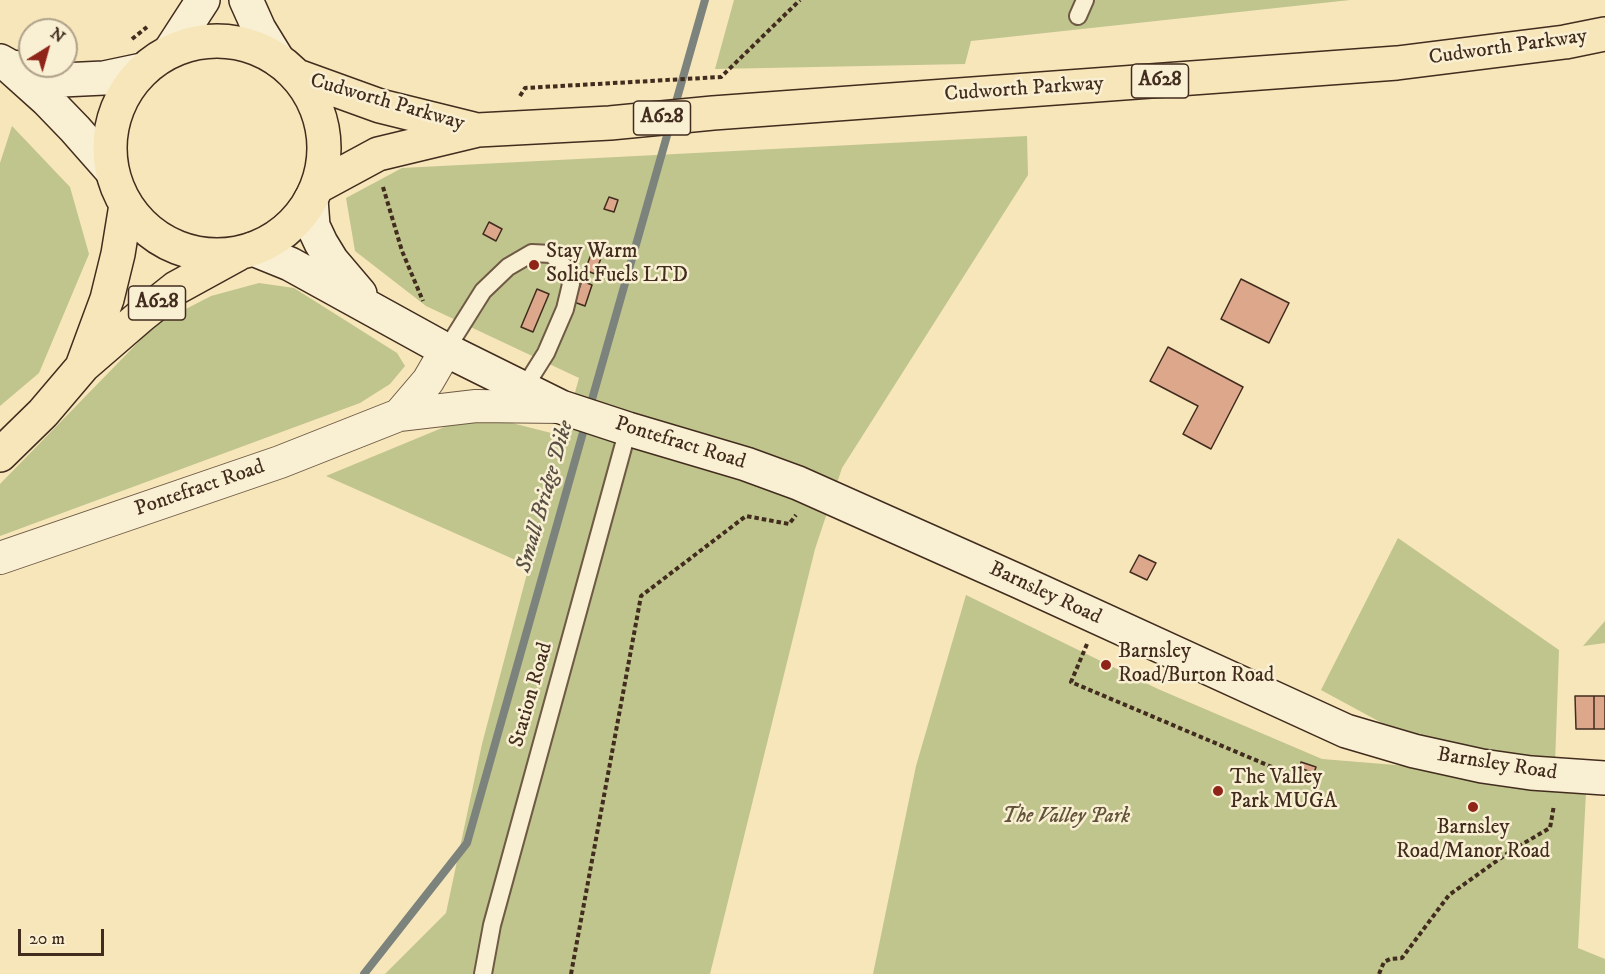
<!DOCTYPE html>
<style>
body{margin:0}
#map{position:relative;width:1605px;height:974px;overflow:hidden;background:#f6e6ba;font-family:"IM FELL DW Pica",serif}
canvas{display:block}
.north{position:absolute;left:18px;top:18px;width:60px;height:60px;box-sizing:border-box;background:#f9efd2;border:2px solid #afa18a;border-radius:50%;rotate:37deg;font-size:16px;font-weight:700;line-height:24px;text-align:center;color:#412c1e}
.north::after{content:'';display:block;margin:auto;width:21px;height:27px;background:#8f2418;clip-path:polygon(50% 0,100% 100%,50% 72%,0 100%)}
.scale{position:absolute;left:18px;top:929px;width:86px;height:27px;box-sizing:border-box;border:3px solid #412c1e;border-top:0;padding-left:8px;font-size:18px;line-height:21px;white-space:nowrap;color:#412c1e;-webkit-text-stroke:4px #f9efd2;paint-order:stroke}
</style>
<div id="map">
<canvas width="1605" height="974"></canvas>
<div class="north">N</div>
<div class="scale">20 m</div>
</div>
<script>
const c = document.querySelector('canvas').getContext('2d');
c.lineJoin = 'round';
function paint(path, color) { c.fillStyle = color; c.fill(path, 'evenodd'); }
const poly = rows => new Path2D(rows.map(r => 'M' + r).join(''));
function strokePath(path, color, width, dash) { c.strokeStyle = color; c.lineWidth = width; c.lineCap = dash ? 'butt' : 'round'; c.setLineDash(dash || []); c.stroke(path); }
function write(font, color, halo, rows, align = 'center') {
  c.font = font + ' "IM FELL DW Pica",serif'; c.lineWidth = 5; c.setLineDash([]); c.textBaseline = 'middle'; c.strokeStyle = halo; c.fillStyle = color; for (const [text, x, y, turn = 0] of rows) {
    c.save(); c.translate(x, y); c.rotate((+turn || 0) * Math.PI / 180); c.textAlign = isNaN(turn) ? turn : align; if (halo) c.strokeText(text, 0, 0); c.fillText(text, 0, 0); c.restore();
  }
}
paint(poly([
 [734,0,1350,0,971,41,965,64,715,69],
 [12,126,70,187,89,254,39,373,0,406,0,163],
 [1027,136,1028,175,842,468,815,549,710,974,385,974,446,913,482,744,529,566,326,476,454,423,508,422,563,436,579,378,426,306,355,251,346,198,402,168],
 [259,283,294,288,397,353,405,366,390,384,360,403,0,536,0,484,155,325,211,296],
 [1398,538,1559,650,1555,764,1417,742,1321,690],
 [966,595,1158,689,1322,759,1408,766,1586,792,1578,948,1605,959,1605,974,873,974,916,766],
 [1605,621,1605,643,1583,646]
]), '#c0c48d');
strokePath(poly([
 [674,109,705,0],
 [589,410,670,125],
 [364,974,467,843,586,422]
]), '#7b837c', 8);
const building = poly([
 [609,197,618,200,614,212,604,209,609,197],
 [489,222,502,229,496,241,483,234,489,222],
 [596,242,606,245,595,274,585,270,596,242],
 [1241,279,1289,303,1269,343,1221,319,1241,279],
 [582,281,592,285,585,306,574,302,582,281],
 [537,289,549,294,533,332,521,327,537,289],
 [1168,347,1243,387,1211,449,1183,434,1198,406,1150,381,1168,347],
 [1139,555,1156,563,1147,580,1130,572,1139,555],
 [1575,696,1594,696,1594,729,1576,729,1575,696],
 [1594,696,1605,696,1605,729,1594,729,1594,696],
 [1301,762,1316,767,1314,773,1300,768,1301,762]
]);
paint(building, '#dca78b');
strokePath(building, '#412c1e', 1.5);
const lane = poly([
 [1078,16,1085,0],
 [446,350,483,291,508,267,532,253,551,254,565,267,571,284,565,309,546,353,524,388],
 [483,974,492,925,628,429]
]);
const street = poly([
 [399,415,428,381,446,350],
 [0,558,280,462,399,415,476,406,561,407]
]);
const secondary = poly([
 [246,0,259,29,278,60],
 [170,51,203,0],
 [0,61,9,66,47,100,75,129,112,171],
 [13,67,62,80,104,78,142,70],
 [311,199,313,226,321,243,332,261,360,294],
 [253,249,290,264,446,350,561,407,628,429,746,464,798,483,1018,581,1346,731,1414,751,1482,766,1531,773,1605,778]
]);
const highway = poly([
 '110 148a107 107 0 1 1 214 0a107 107 0 1 1-214 0Z',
 [297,76,380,106,473,129],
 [317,187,378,154,478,130,610,123,713,113,1397,63,1565,42,1605,34],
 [83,364,107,299,118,254,126,205],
 [0,455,43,413,83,366,142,315,176,288,238,254]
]);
strokePath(lane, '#6e5a45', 20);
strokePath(street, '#6e5a45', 34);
strokePath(secondary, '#412c1e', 36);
strokePath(highway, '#412c1e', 36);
strokePath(poly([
 [132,39,147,27],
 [520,96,525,88,721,77,800,0],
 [383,187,402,251,423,301],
 [1087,644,1071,682,1305,781],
 [571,974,641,596,746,516,789,524,796,515],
 [1379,974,1384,962,1390,959,1402,958,1449,895,1512,850,1550,828,1554,805]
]), '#412c1e', 4, [4.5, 3]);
strokePath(lane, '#f9efd2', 16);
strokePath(street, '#f9efd2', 32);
strokePath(secondary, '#f9efd2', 33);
strokePath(highway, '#f6e6ba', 33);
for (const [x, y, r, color] of [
 [534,265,6,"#8f2418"],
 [1106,665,6,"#8f2418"],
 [1218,791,6,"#8f2418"],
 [1473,807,6,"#8f2418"]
]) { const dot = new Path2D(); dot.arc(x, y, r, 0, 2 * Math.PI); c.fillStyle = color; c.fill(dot); strokePath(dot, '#f9efd2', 2); }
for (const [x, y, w] of [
 [1160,81,57],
 [662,118,57],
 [157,303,57]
]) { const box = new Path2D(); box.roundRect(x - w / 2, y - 17, w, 34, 4.5); c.fillStyle = '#f9efd2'; c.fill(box); strokePath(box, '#412c1e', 1.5); }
write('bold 20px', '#412c1e', null, [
 ["A628",1160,81],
 ["A628",662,118],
 ["A628",157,303]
]);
write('21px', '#412c1e', '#f9efd2', [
 ["Cudworth Parkway",1508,48,-8],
 ["Cudworth Parkway",1024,90,-4],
 ["Cudworth Parkway",387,103,16],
 ["Pontefract Road",680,444,17],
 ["Pontefract Road",200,489,-19],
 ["Barnsley Road",1045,594,25],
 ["Station Road",532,695,-74],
 ["Barnsley Road",1497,765,9]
]);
write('21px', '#412c1e', '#f9efd2', [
 ["Stay Warm",546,253],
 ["Solid Fuels LTD",546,277],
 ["Barnsley",1118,653],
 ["Road/Burton Road",1118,677],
 ["The Valley",1230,779],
 ["Park MUGA",1230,803],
 ["Barnsley",1473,829,"center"],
 ["Road/Manor Road",1473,853,"center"]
], 'left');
write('italic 21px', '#61523a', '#f9efd2', [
 ["The Valley Park",1066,818]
]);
write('italic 22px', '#595045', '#f9efd2', [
 ["Small Bridge Dike",546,497,-74]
]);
</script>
